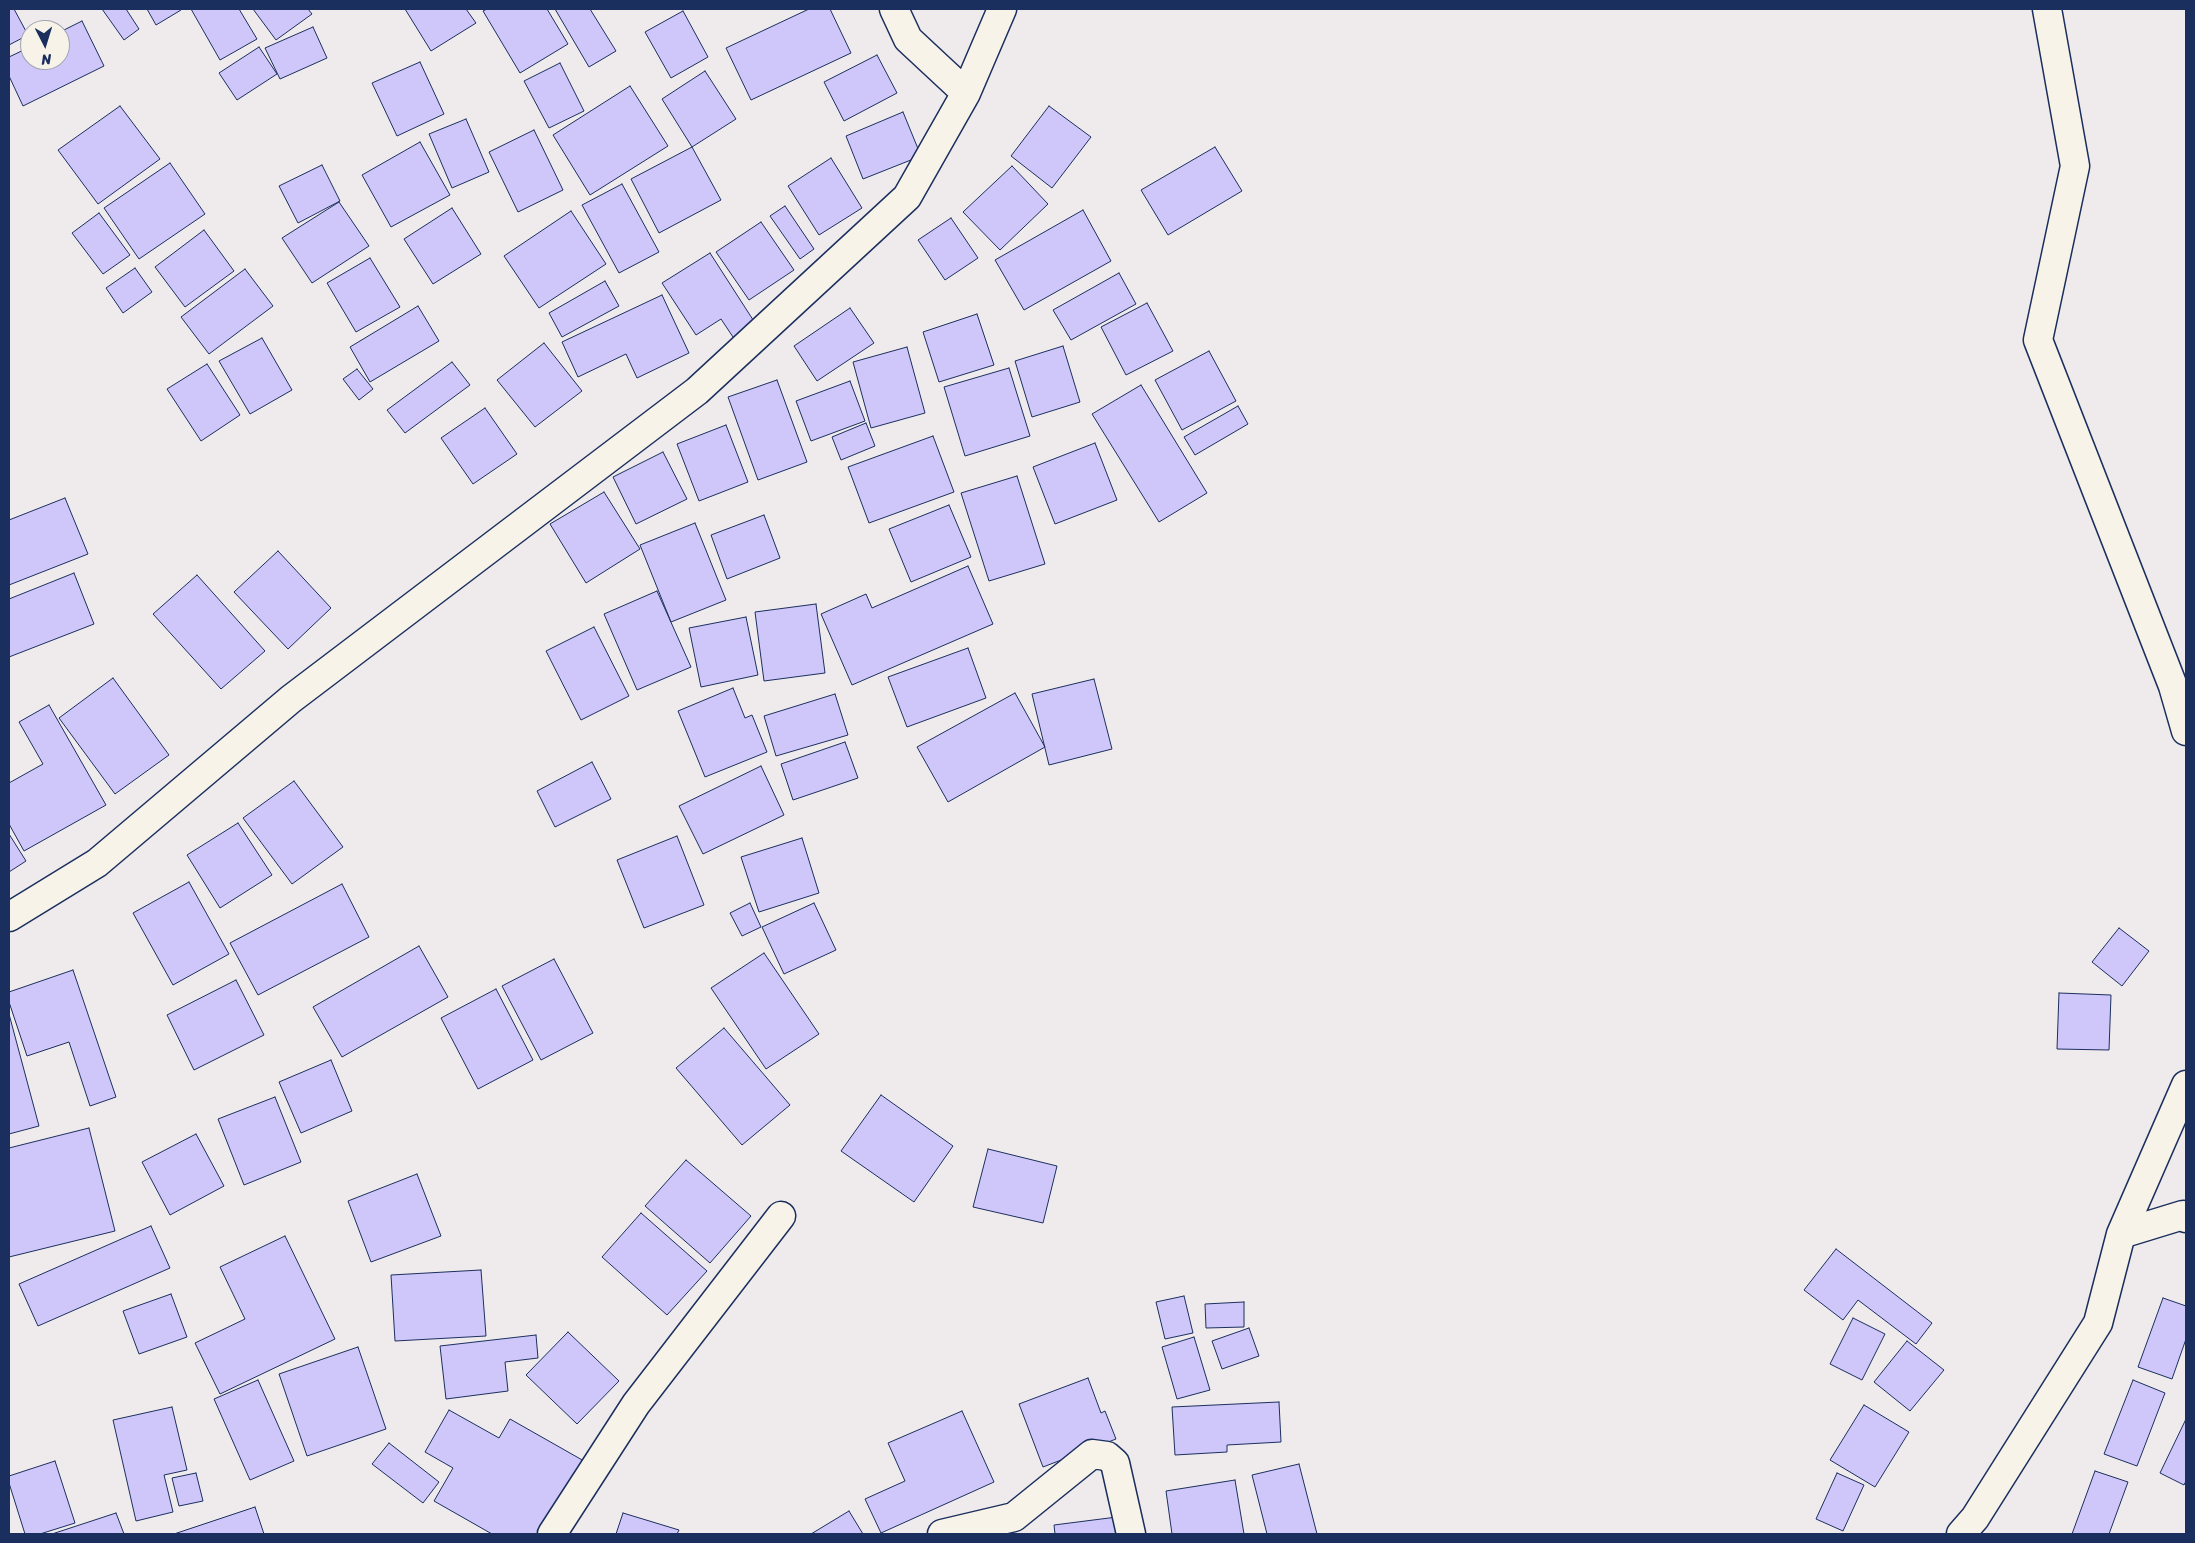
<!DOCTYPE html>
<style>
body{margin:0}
#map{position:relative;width:2195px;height:1543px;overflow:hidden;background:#efeaeb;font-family:Sriracha,sans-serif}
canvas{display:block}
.frame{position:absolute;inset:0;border:10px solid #1b2f5e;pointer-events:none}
.north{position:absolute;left:20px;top:20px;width:50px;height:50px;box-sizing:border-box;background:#f7f3e8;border:1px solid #9fa5b1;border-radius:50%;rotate:175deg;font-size:14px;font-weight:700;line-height:20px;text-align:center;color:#1b2f5e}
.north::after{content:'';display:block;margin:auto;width:18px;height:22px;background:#1b2f5e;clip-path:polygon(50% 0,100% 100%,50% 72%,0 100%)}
</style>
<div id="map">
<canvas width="2195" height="1543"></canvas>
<div class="frame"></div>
<div class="north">N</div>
</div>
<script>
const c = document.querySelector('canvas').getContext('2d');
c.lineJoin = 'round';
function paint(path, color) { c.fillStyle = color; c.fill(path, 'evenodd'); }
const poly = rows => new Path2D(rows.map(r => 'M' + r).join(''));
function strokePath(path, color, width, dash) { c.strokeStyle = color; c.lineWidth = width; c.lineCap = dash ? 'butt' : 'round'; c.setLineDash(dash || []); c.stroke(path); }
const building = poly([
 [9,9,14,9,28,35,9,45,9,9],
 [102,9,126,9,139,29,124,40,102,9],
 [147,9,180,9,181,10,156,25,147,9],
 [191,9,239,9,257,39,220,60,191,9],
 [253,9,308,9,312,14,276,40,253,9],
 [405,9,466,9,476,23,431,51,405,9],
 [487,9,547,9,568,44,520,73,483,11,487,9],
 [555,9,590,9,616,51,589,67,555,9],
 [809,9,830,9,851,53,751,100,726,48,809,9],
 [683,11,708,57,671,78,645,32,683,11],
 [82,21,104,66,23,106,9,76,9,57,30,47,30,60,60,60,60,32,82,21],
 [313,27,327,58,280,79,265,48,313,27],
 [259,47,277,74,237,100,219,73,259,47],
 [877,55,897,93,844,121,824,82,877,55],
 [420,62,444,114,397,136,372,83,420,62],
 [560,63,584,111,549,128,524,81,560,63],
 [705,71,736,119,692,147,662,99,705,71],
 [630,86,668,146,590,195,553,135,630,86],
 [120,106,160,159,98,204,58,150,120,106],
 [1049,106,1091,137,1052,188,1011,156,1049,106],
 [903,112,921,156,863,179,846,136,903,112],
 [466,119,489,172,452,188,429,134,466,119],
 [534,130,563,190,518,212,489,152,534,130],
 [420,142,450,195,391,227,362,175,420,142],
 [692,147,721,200,659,233,631,179,692,147],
 [1215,147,1242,191,1168,235,1141,190,1215,147],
 [831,158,862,208,819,235,788,186,831,158],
 [170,163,205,214,139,259,104,208,170,163],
 [322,165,340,201,298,223,279,186,322,165],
 [1012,166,1048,204,1000,250,963,212,1012,166],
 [622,184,659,252,619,273,582,205,622,184],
 [339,202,369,246,312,283,282,238,339,202],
 [785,206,814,249,800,259,770,216,785,206],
 [452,208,481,254,433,284,404,239,452,208],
 [1083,210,1111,261,1024,310,995,260,1083,210],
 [571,211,606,264,539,308,504,256,571,211],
 [99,213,130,255,103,274,72,233,99,213],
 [951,218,978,258,945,280,918,240,951,218],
 [761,222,794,270,749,300,716,252,761,222],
 [204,230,234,271,185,307,155,267,204,230],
 [710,253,757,326,735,340,721,319,696,335,662,283,710,253],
 [370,258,400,307,356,332,327,283,370,258],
 [135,268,152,292,123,313,106,288,135,268],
 [245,269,273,306,209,354,181,317,245,269],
 [1119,273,1136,304,1071,340,1053,310,1119,273],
 [605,281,619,306,562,337,549,313,605,281],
 [662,295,689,353,637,378,626,354,578,377,562,342,662,295],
 [1147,303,1173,351,1126,375,1101,327,1147,303],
 [418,306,439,341,370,382,350,347,418,306],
 [850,308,874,343,817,381,794,346,850,308],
 [977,314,994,365,939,382,923,332,977,314],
 [262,338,292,390,250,414,219,361,262,338],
 [544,343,582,391,535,427,497,380,544,343],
 [1063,346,1080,402,1032,417,1015,361,1063,346],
 [907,347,925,413,871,428,853,362,907,347],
 [1209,351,1236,401,1182,430,1155,380,1209,351],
 [452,362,470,385,405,433,387,410,452,362],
 [207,364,240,415,201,441,167,389,207,364],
 [1009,368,1030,436,965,456,944,387,1009,368],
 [357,369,373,389,359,400,343,379,357,369],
 [777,380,807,462,758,480,728,397,777,380],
 [850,381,865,421,811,441,796,401,850,381],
 [1141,385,1207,493,1159,522,1092,414,1141,385],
 [1238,406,1248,424,1195,455,1184,437,1238,406],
 [485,408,517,454,473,484,441,438,485,408],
 [866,423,875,446,841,460,832,437,866,423],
 [726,425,748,482,699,501,677,444,726,425],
 [933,436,954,492,869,523,848,467,933,436],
 [1095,443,1117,500,1055,524,1033,467,1095,443],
 [663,452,687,499,636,524,613,477,663,452],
 [1017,476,1045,564,989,581,961,493,1017,476],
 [604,492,640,549,586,583,550,524,604,492],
 [65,498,88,554,9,585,9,520,65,498],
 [949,505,971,557,911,582,889,529,949,505],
 [764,515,780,558,727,579,711,535,764,515],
 [695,523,726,600,671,622,640,545,695,523],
 [278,551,331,608,288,649,234,592,278,551],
 [968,566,993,624,852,685,821,614,866,594,872,608,968,566],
 [74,573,94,624,9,657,9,599,74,573],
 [197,575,265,651,221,689,153,614,197,575],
 [657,591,691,667,637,690,604,614,657,591],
 [816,604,825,673,764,681,755,612,816,604],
 [746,617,758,675,701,687,689,628,746,617],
 [594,627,629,696,581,720,546,651,594,627],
 [968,648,986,698,907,727,888,677,968,648],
 [113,678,169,755,115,794,59,718,113,678],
 [1094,679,1112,749,1049,765,1032,694,1094,679],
 [733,688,745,718,752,715,767,752,705,777,678,711,733,688],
 [1015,693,1045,747,948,802,917,747,1015,693],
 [835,694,848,735,776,756,764,716,835,694],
 [49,705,106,805,24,851,9,824,9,783,43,764,19,722,49,705],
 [845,742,858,778,793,800,781,764,845,742],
 [592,762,611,799,555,827,537,791,592,762],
 [761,766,784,815,703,854,679,806,761,766],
 [294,781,343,847,292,884,243,818,294,781],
 [238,823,272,875,220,908,187,855,238,823],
 [9,834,26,861,9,872,9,834],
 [677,836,704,905,644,928,617,860,677,836],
 [802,838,819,893,759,912,741,857,802,838],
 [189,882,229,954,173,985,133,913,189,882],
 [342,884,369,937,258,995,230,943,342,884],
 [750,903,761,927,742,936,730,913,750,903],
 [814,903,836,950,784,974,762,927,814,903],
 [2119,928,2149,951,2122,986,2092,962,2119,928],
 [419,946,448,997,342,1057,313,1007,419,946],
 [764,953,819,1034,766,1069,711,988,764,953],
 [554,959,593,1033,541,1060,502,986,554,959],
 [73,970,116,1097,90,1106,69,1042,27,1056,9,1002,9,992,73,970],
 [236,980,264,1035,194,1070,167,1015,236,980],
 [496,989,533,1060,478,1089,441,1018,496,989],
 [2059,993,2111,995,2109,1050,2057,1049,2059,993],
 [9,1014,39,1126,9,1134,9,1014],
 [724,1028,790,1105,742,1145,676,1068,724,1028],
 [331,1060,352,1111,301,1133,279,1082,331,1060],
 [881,1095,953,1146,914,1202,841,1151,881,1095],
 [275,1097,301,1162,244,1185,218,1119,275,1097],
 [89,1128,115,1231,9,1257,9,1148,89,1128],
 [196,1134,224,1186,170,1215,142,1162,196,1134],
 [988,1149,1057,1166,1043,1223,973,1207,988,1149],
 [686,1160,751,1216,710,1263,645,1206,686,1160],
 [417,1174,441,1236,371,1262,348,1201,417,1174],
 [641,1213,707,1271,667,1315,602,1257,641,1213],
 [151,1226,170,1268,38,1326,19,1284,151,1226],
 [285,1236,335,1339,220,1394,195,1343,245,1319,220,1267,285,1236],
 [1836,1249,1932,1323,1916,1344,1858,1300,1843,1320,1804,1290,1836,1249],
 [481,1270,486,1336,395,1341,391,1275,481,1270],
 [171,1294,187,1337,139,1354,123,1311,171,1294],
 [1184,1296,1193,1333,1165,1339,1156,1302,1184,1296],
 [2163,1298,2186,1306,2186,1339,2172,1379,2138,1367,2163,1298],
 [1244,1302,1244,1327,1206,1328,1205,1304,1244,1302],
 [1853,1318,1885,1334,1862,1380,1830,1364,1853,1318],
 [1249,1328,1259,1356,1222,1369,1212,1341,1249,1328],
 [568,1332,619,1381,577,1424,526,1375,568,1332],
 [536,1335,538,1358,505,1362,508,1391,446,1399,440,1346,536,1335],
 [1194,1337,1210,1390,1177,1399,1162,1347,1194,1337],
 [1907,1341,1944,1370,1910,1411,1874,1382,1907,1341],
 [358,1347,386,1429,307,1456,279,1374,358,1347],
 [1088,1378,1101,1413,1105,1411,1116,1439,1043,1467,1019,1404,1088,1378],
 [258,1380,294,1461,250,1480,214,1399,258,1380],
 [2133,1380,2165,1393,2137,1466,2104,1454,2133,1380],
 [1279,1402,1281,1442,1227,1445,1227,1452,1175,1455,1172,1407,1279,1402],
 [1864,1405,1909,1432,1875,1487,1830,1460,1864,1405],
 [172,1407,187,1470,164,1475,173,1512,136,1521,113,1420,172,1407],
 [449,1410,499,1438,510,1419,584,1461,542,1534,492,1534,434,1501,453,1468,425,1452,449,1410],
 [962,1411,994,1482,881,1533,865,1499,905,1481,888,1443,962,1411],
 [2186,1419,2186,1481,2184,1485,2160,1473,2186,1419],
 [389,1443,439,1482,423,1503,372,1464,389,1443],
 [55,1461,75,1523,40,1534,25,1534,9,1483,9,1476,55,1461],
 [1299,1464,1317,1534,1267,1534,1252,1475,1299,1464],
 [2095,1471,2128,1482,2109,1534,2072,1534,2095,1471],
 [196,1473,203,1501,179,1506,172,1478,196,1473],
 [1837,1473,1864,1485,1843,1531,1816,1519,1837,1473],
 [1235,1480,1244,1534,1172,1534,1166,1491,1235,1480],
 [255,1507,264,1534,174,1534,255,1507],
 [849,1511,863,1534,811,1534,849,1511],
 [116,1513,124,1534,52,1534,116,1513],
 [623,1513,679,1530,677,1534,616,1534,623,1513],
 [1117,1517,1119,1534,1055,1534,1054,1525,1117,1517]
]);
paint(building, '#cfc7f9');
strokePath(building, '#1b2f5e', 1);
const minor = poly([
 [894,9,908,39,966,93],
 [2047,9,2075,166,2038,340,2173,686,2186,731],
 [9,917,97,863,291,699,697,391,907,197,966,93,1002,9],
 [2121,1234,2183,1215,2186,1218],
 [552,1534,636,1404,781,1216],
 [942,1534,1014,1517,1092,1454,1107,1456,1115,1463,1131,1534],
 [1961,1534,1975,1518,2098,1323,2121,1234,2186,1085]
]);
strokePath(minor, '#1b2f5e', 31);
strokePath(minor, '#f7f3e8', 28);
</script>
